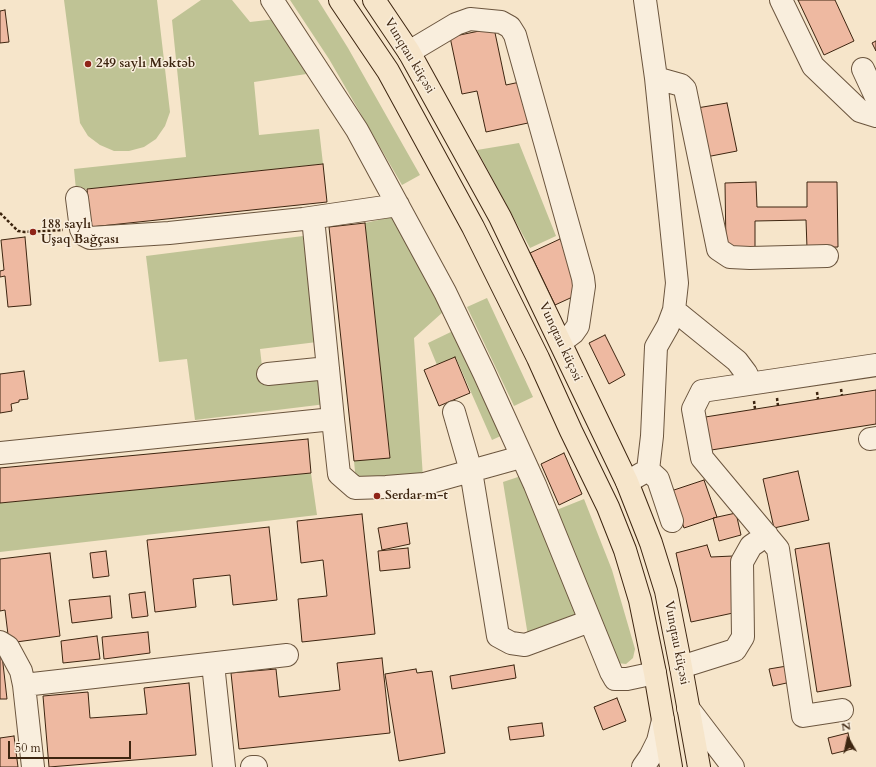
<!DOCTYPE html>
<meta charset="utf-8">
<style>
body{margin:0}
#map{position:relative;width:876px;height:767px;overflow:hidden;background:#f6e5ca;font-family:Cardo,serif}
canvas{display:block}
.north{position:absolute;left:828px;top:719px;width:40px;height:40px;-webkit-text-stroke:3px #f9eedd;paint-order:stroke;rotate:351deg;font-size:11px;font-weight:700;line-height:16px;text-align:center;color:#3d2510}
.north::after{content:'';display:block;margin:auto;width:14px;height:18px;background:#3d2510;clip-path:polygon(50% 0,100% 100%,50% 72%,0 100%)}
.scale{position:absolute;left:8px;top:741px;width:123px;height:18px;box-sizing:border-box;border:2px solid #3d2510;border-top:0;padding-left:5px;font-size:12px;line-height:14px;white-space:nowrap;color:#3d2510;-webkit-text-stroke:3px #f9eedd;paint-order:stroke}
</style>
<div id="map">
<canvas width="876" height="767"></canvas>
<div class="north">N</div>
<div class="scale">50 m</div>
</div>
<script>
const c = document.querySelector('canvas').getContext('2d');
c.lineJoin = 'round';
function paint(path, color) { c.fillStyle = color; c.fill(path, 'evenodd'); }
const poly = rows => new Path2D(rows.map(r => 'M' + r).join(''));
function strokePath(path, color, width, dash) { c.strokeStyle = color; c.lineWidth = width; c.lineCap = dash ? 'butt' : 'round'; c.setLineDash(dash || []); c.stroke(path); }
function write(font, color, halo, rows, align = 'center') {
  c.font = font + ' Cardo,serif'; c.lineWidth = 3; c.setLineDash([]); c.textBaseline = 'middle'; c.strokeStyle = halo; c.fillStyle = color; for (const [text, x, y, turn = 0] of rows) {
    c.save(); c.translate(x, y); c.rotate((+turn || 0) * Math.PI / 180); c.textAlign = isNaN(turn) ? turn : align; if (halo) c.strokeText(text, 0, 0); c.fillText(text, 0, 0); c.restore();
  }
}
paint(poly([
 [64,0,157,0,170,112,165,126,156,139,144,147,129,151,114,151,100,145,88,136,80,123],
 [201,0,232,0,250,22,276,19,313,73,254,82,259,135,319,129,323,164,76,190,74,169,186,157,172,20],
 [290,0,318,0,348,48,420,175,402,185,329,59],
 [519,143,556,236,530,248,477,150],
 [392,217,443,312,414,338,423,478,356,482,354,461,390,457,365,223],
 [303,236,317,342,260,349,264,384,323,377,326,404,195,420,187,359,159,362,146,256],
 [487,298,533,397,514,406,467,307],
 [455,330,505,434,492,440,456,358,437,365,428,343],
 [311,473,317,515,0,552,0,503],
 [521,476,577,617,528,636,503,482],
 [584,499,612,570,635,649,633,658,626,664,617,663,554,511]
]), '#bfc395');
const building = poly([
 [798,0,835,0,854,41,824,55,798,0],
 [5,10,9,42,0,43,0,11,5,10],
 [494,28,506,85,520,82,528,123,486,132,477,91,462,94,450,37,494,28],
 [876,41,876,51,872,43,876,41],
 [727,103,737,151,706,157,697,108,727,103],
 [323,164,327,202,91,227,87,189,323,164],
 [756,182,757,207,807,207,807,182,837,182,838,247,807,248,806,220,755,221,755,248,726,249,725,183,756,182],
 [365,223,390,458,354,461,329,227,365,223],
 [25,237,31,305,8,307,5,276,0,277,0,271,4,270,1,240,25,237],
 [560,239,575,270,579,294,555,305,530,253,560,239],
 [605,335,625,375,609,384,589,343,605,335],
 [455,357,470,393,439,406,424,370,455,357],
 [24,371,28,399,19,400,19,402,11,404,12,411,0,413,0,374,24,371],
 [876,390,876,424,705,451,699,418,876,390],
 [308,439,311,473,0,503,0,468,308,439],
 [564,453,582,494,559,505,541,464,564,453],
 [798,471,809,520,774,528,763,479,798,471],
 [704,480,717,517,684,528,671,491,704,480],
 [736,513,741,535,719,541,713,518,736,513],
 [362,514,375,634,302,642,298,599,327,596,323,560,301,563,297,521,362,514],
 [407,523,410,544,382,550,378,528,407,523],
 [269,527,277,600,233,605,230,575,193,579,196,607,155,612,147,540,269,527],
 [829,543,851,686,817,692,795,549,829,543],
 [707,545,711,557,733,556,733,613,691,622,676,553,707,545],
 [408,548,410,568,380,571,378,551,408,548],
 [106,551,109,576,93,578,90,553,106,551],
 [50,553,60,636,9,643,5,610,0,611,0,559,50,553],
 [145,592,148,616,132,618,129,594,145,592],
 [110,596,112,618,72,623,69,600,110,596],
 [148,632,150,653,104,659,102,637,148,632],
 [97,636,100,659,63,663,61,641,97,636],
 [0,655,2,655,7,699,0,699,0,655],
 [382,658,390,733,239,749,231,673,276,669,279,697,340,690,337,663,382,658],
 [514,665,516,678,452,689,450,676,514,665],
 [787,666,791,682,773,686,769,669,787,666],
 [416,669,417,673,432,671,445,753,399,761,385,674,416,669],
 [189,683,196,755,49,767,43,696,88,692,90,718,147,714,144,688,189,683],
 [617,698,626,721,603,730,594,707,617,698],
 [542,723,544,736,510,740,508,727,542,723],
 [848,733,852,749,832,754,828,738,848,733],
 [14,736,18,767,0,767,0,738,14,736]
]);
paint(building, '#eeb9a1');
strokePath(building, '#3d2510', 1);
const minor = poly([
 [272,0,357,130,445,292,484,373,535,485,611,672,615,679,627,679,655,673],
 [781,0,813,66,860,111,876,116],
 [409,52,456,24,470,19,501,22,510,27,515,35,583,278,584,286,578,326,573,333,561,342],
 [863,69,876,97],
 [656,78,681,85,685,89,718,249,730,257,750,258,827,256],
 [77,198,81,229,84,235,90,238,169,233,303,219,398,205],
 [313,218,333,419],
 [674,310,737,361,746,373,751,383],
 [268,374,328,368],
 [454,412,471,471,498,636,511,643,525,645,590,621],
 [870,439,876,438],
 [0,453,333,419,339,474,355,488,386,487,424,484,521,457],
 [648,470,658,479,672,521],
 [627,482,648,470,652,436,656,347,668,326,674,310,677,283,656,78,645,0],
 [0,642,8,647,21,671,24,685],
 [213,664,224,767],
 [681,667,735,650,743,637,742,562,751,546,767,535],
 [688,708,733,767],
 [842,710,803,716,778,549,702,458,693,409,702,391,876,365],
 [33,767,24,685,287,655],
 [252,767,256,767],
 [643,767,650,757,658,741,663,720]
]);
const major = poly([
 [340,0,388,71,473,227,538,358,571,431,608,507,625,550,640,600,655,673,671,767],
 [374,0,409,52,500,217,627,482,651,543,666,591,681,667,699,767]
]);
strokePath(minor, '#6b553e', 24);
strokePath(major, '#3d2510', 24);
strokePath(poly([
 [0,213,18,231,25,232,63,230],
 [841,389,842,395],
 [817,392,818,399],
 [777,398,778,406],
 [754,401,755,409]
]), '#3d2510', 2.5, [3, 2]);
strokePath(minor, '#f9eedd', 22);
strokePath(major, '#f6e5ca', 22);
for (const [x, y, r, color] of [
 [88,64,4,"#8f2418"],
 [33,232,4,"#8f2418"],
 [377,496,4,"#8f2418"]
]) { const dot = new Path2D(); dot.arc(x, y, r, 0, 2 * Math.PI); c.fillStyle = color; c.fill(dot); strokePath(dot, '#f9eedd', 1.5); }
write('13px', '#3d2510', '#f9eedd', [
 ["Vunqtau küçəsi",409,56,59],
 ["Vunqtau küçəsi",560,342,65],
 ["Vunqtau küçəsi",676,643,79]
]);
write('bold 13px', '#3d2510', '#f9eedd', [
 ["249 saylı Məktəb",96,64],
 ["188 saylı",41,225],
 ["Uşaq Bağçası",41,240],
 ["Serdar m-t",385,496]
], 'left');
</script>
